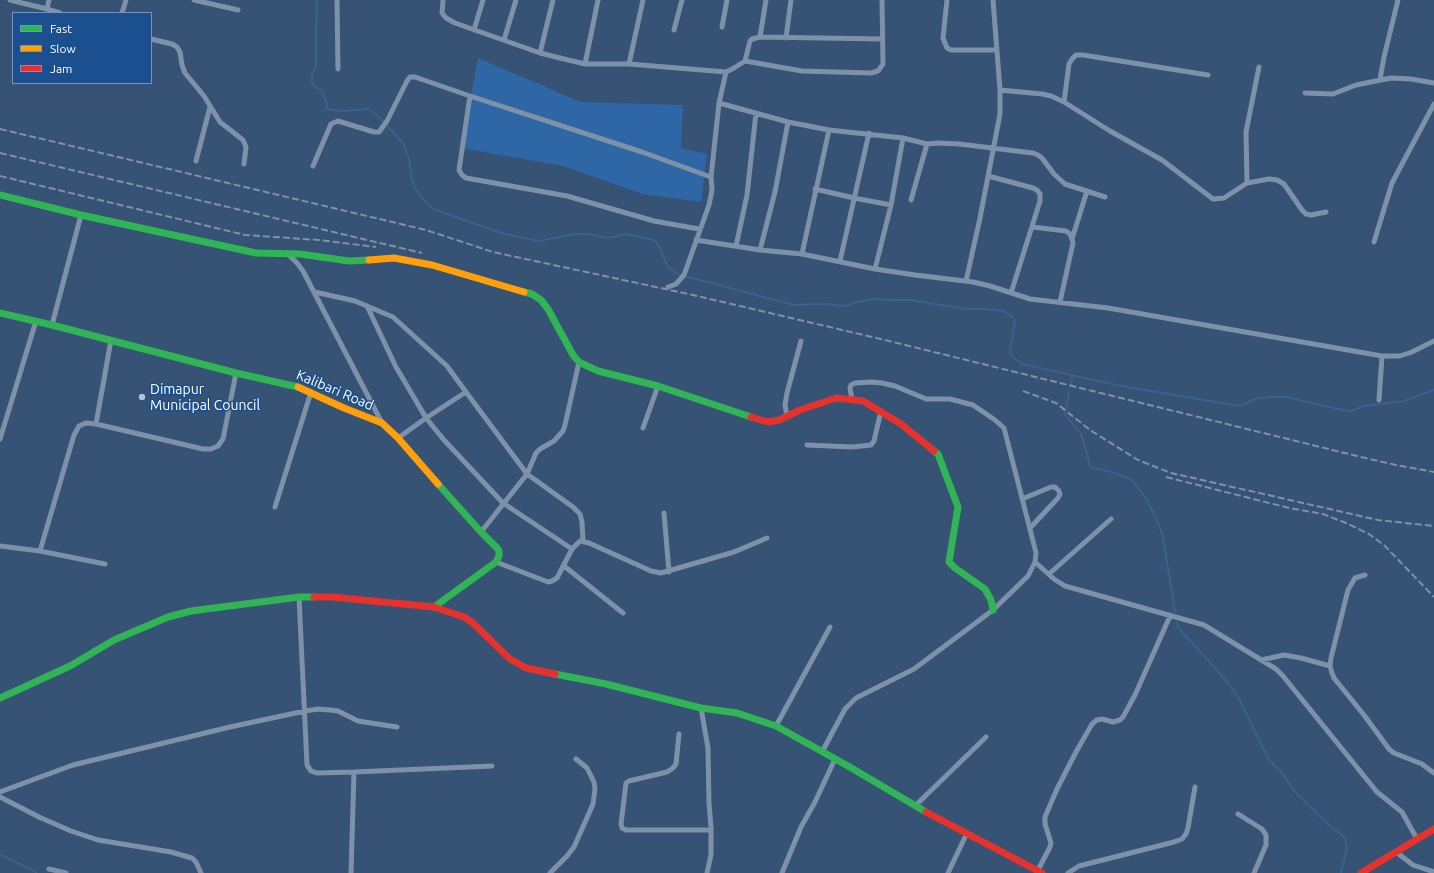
<!DOCTYPE html>
<style>
body{margin:0}
#map{position:relative;width:1434px;height:873px;overflow:hidden;background:#365274;font-family:Ubuntu,sans-serif}
canvas{display:block}
.legend{position:absolute;left:12px;top:12px;width:140px;height:72px;box-sizing:border-box;background:#1b4f8f;border:1px solid #7695bc;margin:0;padding:5px 7px;list-style:none;font-size:12px;color:#fff}
.legend li{display:flex;align-items:center;gap:8px;height:20px}
.legend b{width:20px;border:1px solid #7695bc}
</style>
<div id="map">
<canvas width="1434" height="873"></canvas>
<ul class="legend">
<li><b style="height:5px;background:#30b455"></b>Fast</li>
<li><b style="height:5px;background:#ff9f0a"></b>Slow</li>
<li><b style="height:5px;background:#e5322d"></b>Jam</li>
</ul>
</div>
<script>
const c = document.querySelector('canvas').getContext('2d');
c.lineJoin = 'round';
function paint(path, color) { c.fillStyle = color; c.fill(path, 'evenodd'); }
const poly = rows => new Path2D(rows.map(r => 'M' + r).join(''));
function strokePath(path, color, width, dash) { c.strokeStyle = color; c.lineWidth = width; c.lineCap = dash ? 'butt' : 'round'; c.setLineDash(dash || []); c.stroke(path); }
function write(font, color, halo, rows, align = 'center') {
  c.font = font + ' Ubuntu,sans-serif'; c.lineWidth = 3; c.setLineDash([]); c.textBaseline = 'middle'; c.strokeStyle = halo; c.fillStyle = color; for (const [text, x, y, turn = 0] of rows) {
    c.save(); c.translate(x, y); c.rotate((+turn || 0) * Math.PI / 180); c.textAlign = isNaN(turn) ? turn : align; if (halo) c.strokeText(text, 0, 0); c.fillText(text, 0, 0); c.restore();
  }
}
paint(poly([
 [478,58,581,102,683,105,681,148,707,154,701,202,642,194,563,166,461,148]
]), '#2f66a5');
strokePath(poly([
 [317,0,316,26,316,66,312,75,312,84,322,91,327,103,326,109,342,111,368,109,375,113,403,143,409,159,412,180,416,190,423,199,433,209,504,234,539,241,575,234,589,234,608,238,626,234,653,240,658,244,668,267,677,274,794,305,825,304,845,306,857,302,875,299,891,300,910,300,966,309,985,309,1004,311,1013,317,1015,322,1010,349,1011,355,1022,364,1116,385,1227,404,1240,406,1258,398,1271,397,1286,397,1347,411,1351,411,1364,406,1404,401,1434,390],
 [1071,384,1072,376],
 [1069,393,1065,414,1081,434,1087,453,1090,467,1115,473,1132,480,1147,500,1158,523,1163,538,1175,612],
 [1177,623,1178,627,1183,633,1215,668,1228,683,1238,697,1269,760,1283,774,1295,792,1328,824,1345,838,1347,848,1341,873],
 [0,855,35,871,36,873]
]), '#3b618d', 2);
strokePath(poly([
 [10,0,47,9,49,0],
 [194,0,238,10],
 [337,0,338,69],
 [443,0,442,13,446,18,455,23,540,53,564,59,585,64,629,64,726,72],
 [947,0,943,38,947,48,951,50,997,50],
 [47,9,60,13],
 [122,13,126,0],
 [722,27,727,0],
 [474,30,483,0],
 [674,30,682,0],
 [760,37,766,0],
 [786,38,791,0],
 [151,39,172,44,177,47,180,52,182,65,185,73,204,96,220,122,243,140,246,147,244,164],
 [504,40,516,0],
 [540,53,553,0],
 [745,61,802,71,871,73,878,71,883,64,882,0],
 [585,64,598,0],
 [629,64,643,0],
 [1380,79,1384,57,1398,0],
 [1000,90,1042,94,1051,96,1064,102,1110,131,1162,160,1213,199,1224,198,1247,183,1269,179,1277,180,1284,184,1302,210,1306,214,1311,215,1326,212],
 [1305,93,1333,94,1356,85,1391,78,1411,79,1434,83],
 [470,96,459,170,462,175,466,178,567,196,654,221,699,229],
 [1064,102,1069,64,1072,59,1076,55,1083,55,1208,75],
 [719,103,788,122,829,130,903,138,927,144,938,143,959,144,1033,153,1038,155,1042,158,1054,174,1065,184,1105,197],
 [196,161,210,107],
 [313,166,331,124,338,121,374,132,379,132,387,121,407,81,410,77,415,77,470,96,642,152,711,177],
 [988,176,1033,188,1037,190,1040,194,1040,201,1011,293],
 [1247,183,1246,132,1259,67],
 [815,189,854,198,891,205],
 [911,200,927,144],
 [1032,227,1066,231,1070,234,1072,239,1073,243,1060,302],
 [1072,239,1087,191],
 [696,240,760,250,802,254,875,269,915,275,973,282,990,286,1030,299,1108,308,1382,356,1400,356,1412,352,1434,341],
 [1374,242,1392,183,1434,104],
 [736,246,747,195,756,113],
 [760,250,775,192,788,122],
 [287,253,297,263,303,271,382,423],
 [802,254,829,130],
 [840,261,869,133],
 [875,269,891,205,903,138],
 [966,281,980,218,1000,114,1000,90,993,0],
 [668,287,676,284,684,275,709,205,712,190,711,177,719,103,726,72,734,68,745,61,750,41,752,39,760,37,882,39],
 [315,292,355,301,393,317,447,366,466,392],
 [367,306,396,367,426,418,444,440,503,503,572,549],
 [52,325,81,215],
 [1379,400,1382,356],
 [787,416,785,405,787,393,801,341],
 [96,424,111,340],
 [643,428,658,386],
 [398,438,426,418,466,392,527,474,573,507,580,514,582,522,583,541],
 [0,439,36,321],
 [807,445,852,447,871,445,874,441,881,411],
 [1022,499,1051,487,1055,487,1059,491,1060,494,1058,498,1030,528],
 [275,507,311,392],
 [664,513,669,572],
 [481,532,527,474,536,453,540,449,554,441,563,431,565,425,579,362],
 [0,546,40,551,105,564],
 [40,551,74,435,79,426,86,423,96,424,203,449,211,449,218,446,223,439,236,373],
 [496,562,548,582,552,581,557,578,572,549,580,541,589,543,651,571,661,573,734,552,767,538],
 [1035,562,1054,579,1065,586,1204,625,1276,669,1283,676,1377,792,1402,812,1417,839],
 [564,566,623,613],
 [1049,574,1111,519],
 [1365,575,1355,578,1348,590,1331,658,1330,666,1332,673,1334,678,1364,715,1389,749,1394,753,1422,764,1434,773],
 [299,597,307,765,311,771,317,773,354,772,351,873],
 [1261,660,1284,655,1301,658,1330,666],
 [701,708,708,748,709,803,711,827,711,855,707,873],
 [776,726,830,627],
 [679,734,676,764,673,768,667,772,629,781,626,783,621,824,622,828,626,830,711,830],
 [822,752,845,709,856,698,914,669,993,610,1028,576,1035,562,1036,553,1033,541,1004,428,995,420,973,405,950,399,926,399,895,386,882,383,872,382,855,383,851,385,850,388,852,400],
 [354,772,492,766],
 [0,792,73,765,230,727,305,711,318,709,330,710,338,711,358,721,397,727],
 [0,797,41,818,71,831,98,840,171,852,192,858,196,862,201,873],
 [915,806,986,737],
 [1238,814,1262,829,1266,835,1266,845,1254,873],
 [1396,852,1413,865,1434,872],
 [49,869,66,873],
 [1037,872,1050,847,1051,843,1045,824,1045,817,1057,789,1076,752,1092,724,1097,720,1102,719,1113,722,1120,720,1123,717,1135,695,1170,616],
 [550,873,567,856,574,847,593,804,595,789,594,782,587,768,576,759],
 [782,873,801,827,815,802,835,759],
 [948,873,967,833],
 [1068,873,1079,866,1174,842,1182,839,1186,834,1188,828,1195,787]
]), '#7d92a8', 5);
strokePath(poly([
 [0,195,81,215,256,253,300,254,349,261,369,260],
 [524,292,532,294,541,300,548,309,573,355,579,362,598,371,658,386,751,417],
 [0,313,52,325,236,373,298,387],
 [934,451,938,454,958,507,949,562,955,568,985,589,991,600,993,610],
 [434,607,496,562,499,556,499,551,497,548,481,532,438,484],
 [555,674,606,684,701,708,737,713,776,726,848,766,926,812],
 [0,698,70,666,114,640,168,617,191,611,299,597,314,597]
]), '#30b455', 7);
strokePath(poly([
 [369,260,394,258,432,265,524,292],
 [298,387,344,408,382,423,398,438,438,484]
]), '#ff9f0a', 7);
strokePath(poly([
 [751,417,768,422,779,420,800,410,836,398,863,401,901,424,934,451],
 [314,597,332,597,434,607,464,617,473,623,510,659,526,668,555,674],
 [926,812,1042,873],
 [1361,873,1434,829]
]), '#e5322d', 7);
strokePath(poly([
 [0,129,426,230,493,252,693,295,885,340,1361,457,1396,465,1434,472],
 [0,153,422,253],
 [0,176,245,235,319,240,376,247],
 [1023,391,1056,403,1090,430,1138,460,1171,473,1378,520,1434,526],
 [1166,477,1289,508,1323,514,1346,523,1369,534,1385,546,1434,597]
]), '#7e92a7', 2, [7, 3]);
for (const [x, y, r, color] of [
 [142,397,4,"#b9c2ce"]
]) { const dot = new Path2D(); dot.arc(x, y, r, 0, 2 * Math.PI); c.fillStyle = color; c.fill(dot); strokePath(dot, '#1b4f8f', 1.5); }
write('14px', '#fff', '#1b4f8f', [
 ["Dimapur",150,389],
 ["Municipal Council",150,405]
], 'left');
write('14px', '#fff', '#1b4f8f', [
 ["Kalibari Road",335,390,23]
]);
</script>
